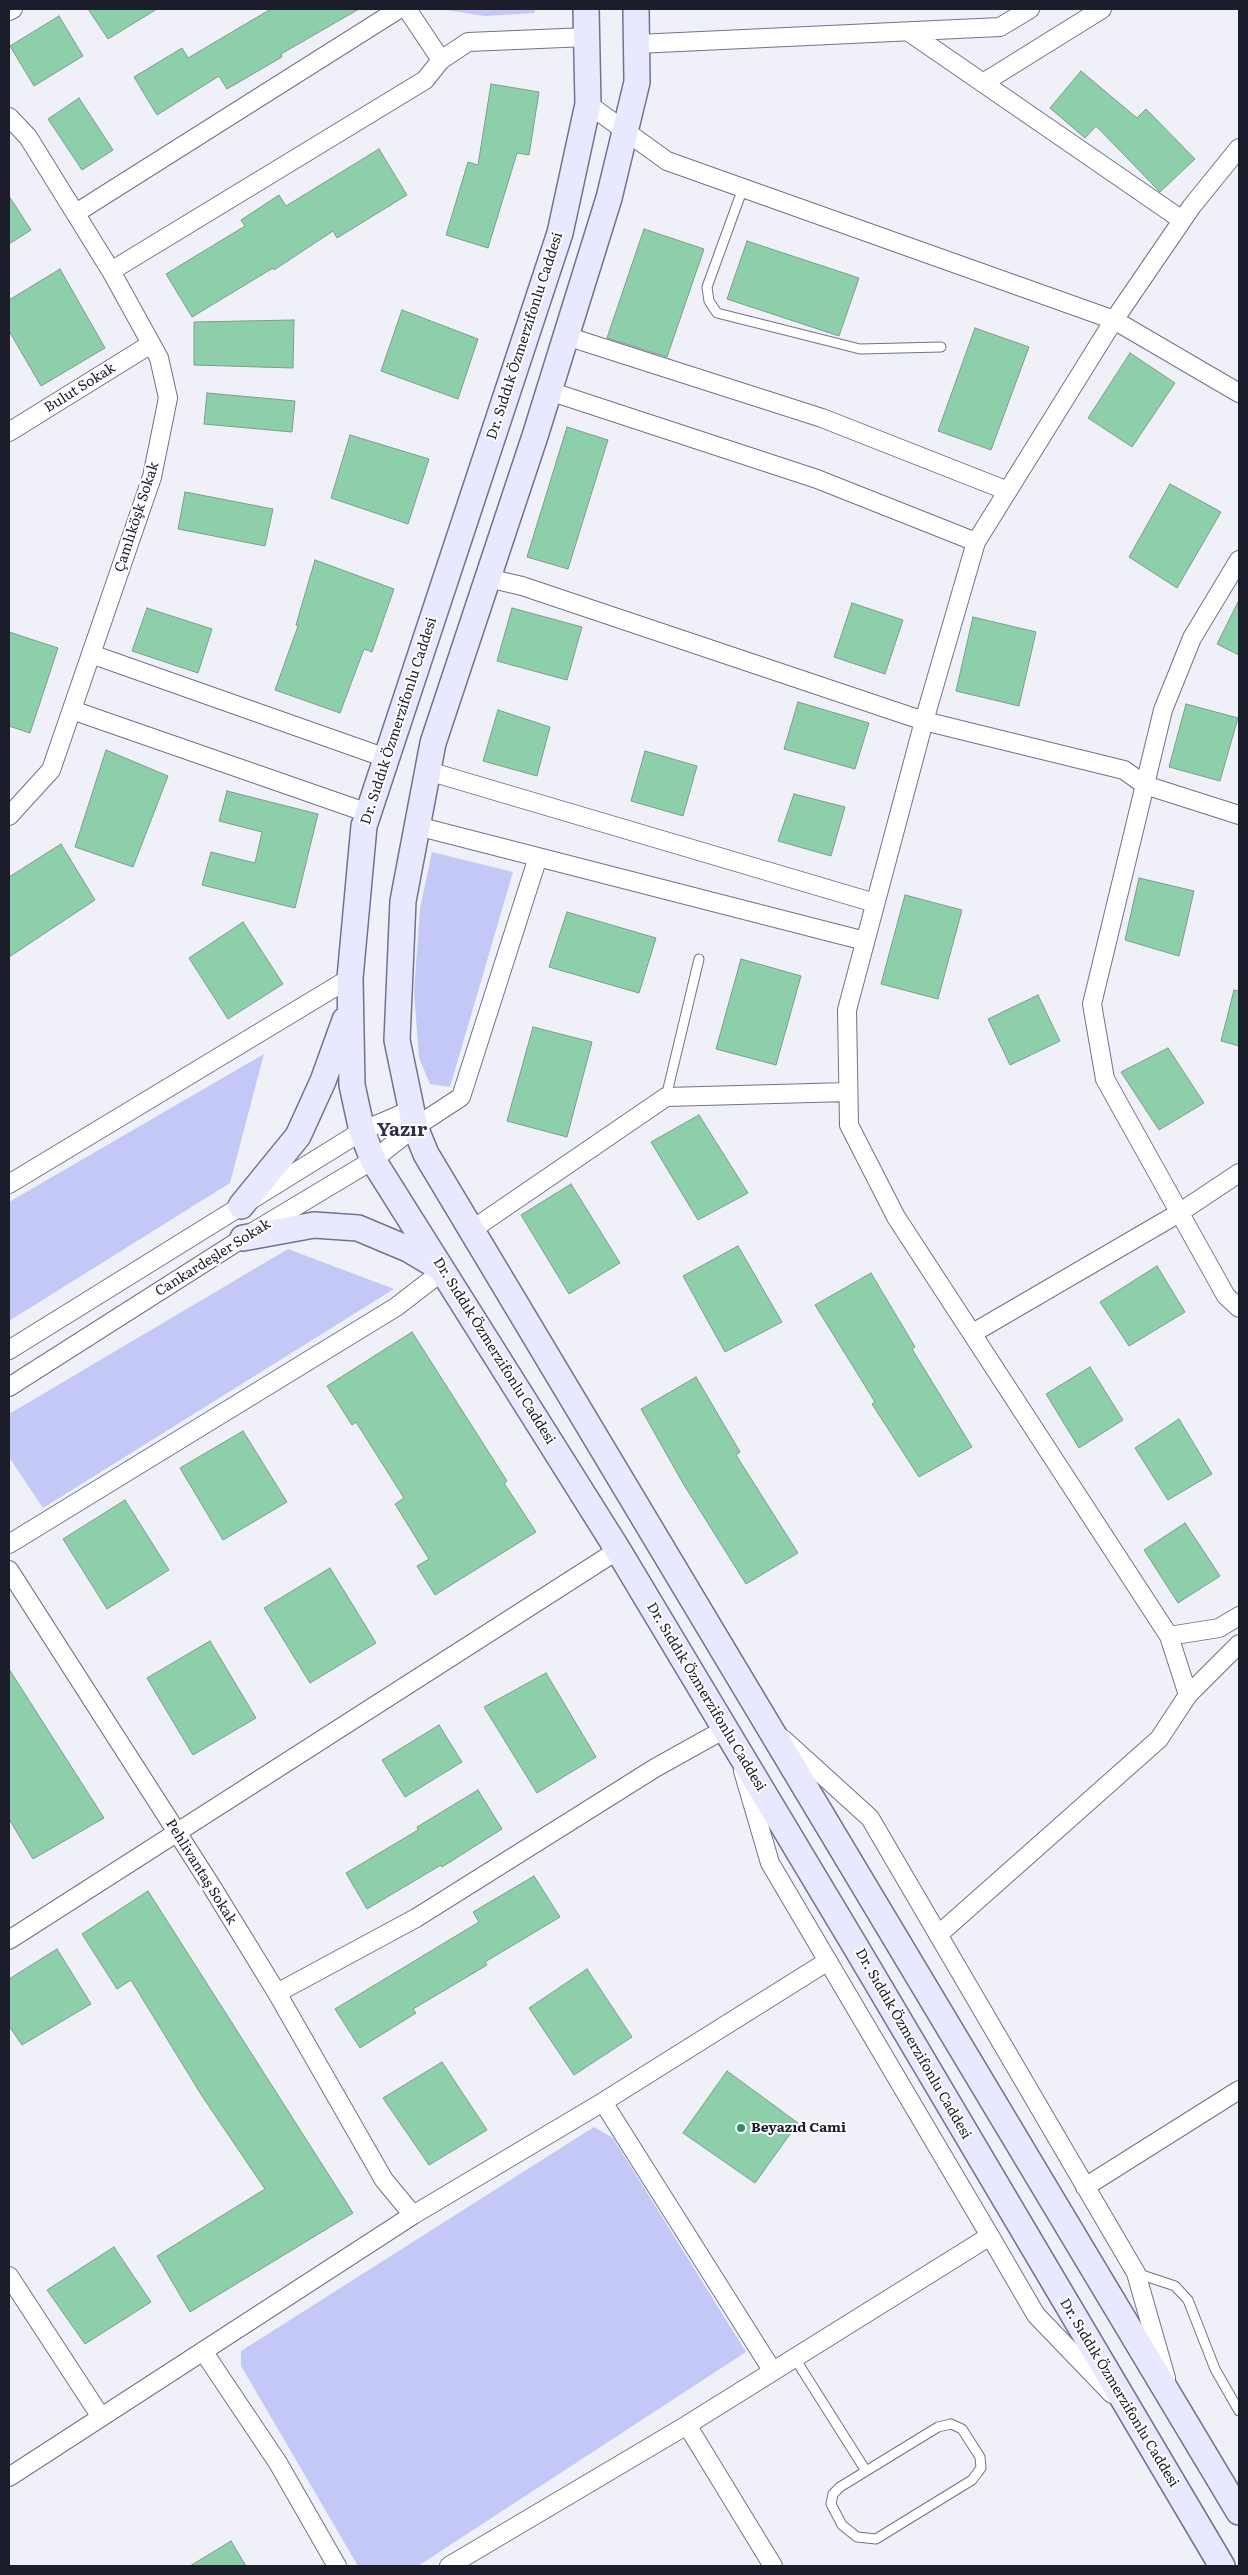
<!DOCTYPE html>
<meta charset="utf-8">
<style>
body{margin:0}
#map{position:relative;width:1248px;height:2575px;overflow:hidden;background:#f0f1f8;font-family:Literata,serif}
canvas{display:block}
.frame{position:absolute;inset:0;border:10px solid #1c1d2a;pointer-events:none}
</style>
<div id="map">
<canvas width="1248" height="2575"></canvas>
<div class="frame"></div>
</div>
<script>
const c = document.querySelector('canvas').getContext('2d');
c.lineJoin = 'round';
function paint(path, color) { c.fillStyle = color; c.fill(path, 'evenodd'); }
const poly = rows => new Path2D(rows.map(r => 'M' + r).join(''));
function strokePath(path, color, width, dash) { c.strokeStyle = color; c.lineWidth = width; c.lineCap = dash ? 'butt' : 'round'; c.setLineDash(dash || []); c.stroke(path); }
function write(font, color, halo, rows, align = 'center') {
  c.font = font + ' Literata,serif'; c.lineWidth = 4; c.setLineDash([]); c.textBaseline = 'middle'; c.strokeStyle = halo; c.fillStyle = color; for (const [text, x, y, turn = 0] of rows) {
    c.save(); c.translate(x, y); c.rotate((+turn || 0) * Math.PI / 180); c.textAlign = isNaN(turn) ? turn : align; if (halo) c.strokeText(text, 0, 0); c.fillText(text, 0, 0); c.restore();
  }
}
paint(poly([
 [439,9,536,9,534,13,485,16],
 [432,852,513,872,450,1087,430,1084,419,1058,414,992,420,908],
 [264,1054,230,1183,9,1321,9,1202],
 [288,1249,394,1289,43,1508,9,1457,9,1414],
 [594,2127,613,2138,746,2352,418,2566,358,2566,241,2366,241,2351]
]), '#c4c8f6');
const building = poly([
 [88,9,157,9,108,39,88,9],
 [271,9,359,9,281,54,282,57,227,89,219,76,157,115,134,77,182,48,188,58,271,9],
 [59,16,83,56,34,86,10,46,59,16],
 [1081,71,1137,118,1146,109,1195,159,1160,192,1096,126,1085,138,1050,108,1081,71],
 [491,84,539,92,529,155,517,153,488,248,446,235,468,162,478,165,491,84],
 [79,98,113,150,82,170,48,119,79,98],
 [379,149,407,195,337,238,333,231,274,270,273,268,192,317,166,274,245,226,241,220,279,195,286,206,379,149],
 [9,196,31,230,9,244,9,196],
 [644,229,704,249,667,357,607,338,644,229],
 [747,241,859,278,839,336,727,299,747,241],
 [60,269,105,348,41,386,9,331,9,300,60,269],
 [402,310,478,339,458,399,381,371,402,310],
 [294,320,293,368,194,365,194,322,294,320],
 [975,328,1029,347,991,450,938,431,975,328],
 [1130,353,1175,383,1132,447,1088,418,1130,353],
 [207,393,295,401,292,432,204,424,207,393],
 [567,427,608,440,568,569,527,557,567,427],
 [350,435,429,459,408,524,331,498,350,435],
 [1170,484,1221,512,1177,588,1129,557,1170,484],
 [185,492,273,509,265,546,178,529,185,492],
 [315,560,394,589,372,652,364,649,340,713,275,690,298,626,296,625,315,560],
 [1239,600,1239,655,1217,644,1239,600],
 [852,603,903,620,885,674,834,657,852,603],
 [147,608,212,629,198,673,132,651,147,608],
 [512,608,582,627,567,680,497,661,512,608],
 [973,617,1036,632,1019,706,956,691,973,617],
 [9,632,58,648,30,733,9,726,9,632],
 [798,702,869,723,855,769,784,749,798,702],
 [1186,704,1238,718,1220,781,1169,767,1186,704],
 [498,710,550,727,537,776,483,761,498,710],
 [106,750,168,776,133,867,75,847,106,750],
 [645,751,697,766,683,816,631,801,645,751],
 [227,791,318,814,295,908,202,885,211,852,255,863,262,832,219,821,227,791],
 [794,794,845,807,831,856,778,841,794,794],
 [61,844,95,900,9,957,9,877,61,844],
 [1139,878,1194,891,1179,956,1125,940,1139,878],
 [905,895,962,910,938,999,881,984,905,895],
 [567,912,656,938,639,993,549,967,567,912],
 [243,922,283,984,228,1019,189,958,243,922],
 [741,959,801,976,776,1065,716,1049,741,959],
 [1234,990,1239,991,1239,1046,1221,1041,1234,990],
 [1038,995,1060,1041,1010,1065,988,1019,1038,995],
 [533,1027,592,1042,567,1137,507,1121,533,1027],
 [1168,1048,1204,1103,1159,1130,1121,1072,1168,1048],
 [699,1115,748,1193,698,1220,651,1142,699,1115],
 [571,1184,620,1263,569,1294,521,1215,571,1184],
 [738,1246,782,1322,725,1352,683,1276,738,1246],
 [1157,1266,1185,1312,1129,1346,1100,1302,1157,1266],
 [871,1273,915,1347,912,1349,972,1447,919,1477,872,1404,875,1402,815,1305,871,1273],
 [412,1332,507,1481,504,1483,536,1532,435,1595,417,1566,429,1559,395,1504,404,1498,356,1422,352,1425,327,1386,412,1332],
 [1090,1367,1123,1420,1079,1448,1046,1394,1090,1367],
 [696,1377,740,1452,736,1455,798,1553,746,1584,684,1485,641,1409,696,1377],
 [1179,1419,1212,1474,1168,1500,1135,1448,1179,1419],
 [243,1431,287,1502,223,1540,180,1468,243,1431],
 [125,1500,169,1570,107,1609,63,1539,125,1500],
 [1185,1523,1220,1576,1178,1603,1144,1550,1185,1523],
 [330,1568,376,1643,310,1683,264,1608,330,1568],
 [210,1641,256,1718,193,1755,147,1678,210,1641],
 [9,1669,104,1818,33,1859,9,1819,9,1669],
 [546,1673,596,1757,537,1793,484,1707,546,1673],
 [439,1725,462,1762,405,1797,382,1760,439,1725],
 [478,1790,502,1829,442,1867,441,1865,367,1909,346,1873,418,1830,417,1827,478,1790],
 [534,1876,560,1917,485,1962,487,1965,413,2009,416,2013,360,2048,335,2009,479,1922,473,1912,534,1876],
 [148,1891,353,2213,190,2312,157,2256,265,2189,202,2096,131,1980,117,1989,82,1934,148,1891],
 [57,1949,91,2004,22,2045,9,2026,9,1979,57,1949],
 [587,1969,632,2037,574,2075,529,2008,587,1969],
 [442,2062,487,2130,429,2165,383,2098,442,2062],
 [727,2071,798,2123,755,2183,683,2133,727,2071],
 [114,2247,151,2302,85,2344,47,2290,114,2247],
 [231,2541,246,2566,190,2566,231,2541]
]);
paint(building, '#8dcfab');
strokePath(building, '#7b9e8a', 1);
const service = poly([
 [743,188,707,287,709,301,717,313,860,349,941,347],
 [666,1097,699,959],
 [1136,2273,1175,2286,1188,2300,1215,2369,1239,2411],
 [794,2357,866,2471],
 [951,2424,962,2429,980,2457,981,2468,972,2480,876,2539,857,2537,842,2525,831,2504,833,2494,840,2487,938,2427,951,2424]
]);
const minor = poly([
 [407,9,441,60,468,42,587,37],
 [9,11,13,9],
 [909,32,1182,220],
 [637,44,1000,27,1030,9],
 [983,83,1102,9],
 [588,104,667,161,1114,320,1239,393],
 [9,117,28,137,111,271,159,358,168,398,152,477,51,770,9,816],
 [76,213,399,9],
 [111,271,425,80,441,60],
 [566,336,822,418,1008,491],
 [549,391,817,479,976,542],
 [9,432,151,344],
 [1239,560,1192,638,1163,710,1092,1004,1105,1079,1226,1296,1239,1308],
 [488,578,522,586,924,721,1124,770,1145,785,1239,815],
 [91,654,386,758],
 [72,710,368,813],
 [428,771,875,903],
 [417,826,865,941],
 [9,1184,350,978],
 [473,1229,666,1097,848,1092],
 [973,1333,1179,1213,1239,1173],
 [9,1350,362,1131,411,1110],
 [9,1387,243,1238,373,1160,415,1127,461,1097,538,857],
 [9,1544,396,1307,444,1270],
 [9,1570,212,1887,277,1993,384,2180,413,2215,9,2477],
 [1169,1636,1219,1628,1239,1616],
 [1188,1695,1239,1644],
 [783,1739,870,1818,1136,2273,1166,2378],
 [743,1771,770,1863,990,2236,1036,2315,1112,2394],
 [938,1935,1159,1739,1188,1695,1169,1636,896,1217,849,1125,847,1010,924,721,976,542,1114,320,1192,206,1239,148],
 [9,1940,618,1550],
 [277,1993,416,1918,655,1768,725,1729],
 [603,2102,772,2370],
 [1085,2187,1239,2090],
 [413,2215,603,2102,828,1961],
 [9,2276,101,2417],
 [203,2351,278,2463,337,2566],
 [687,2425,773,2566],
 [449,2566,687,2425,990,2236]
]);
const secondary = poly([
 [586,9,588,104,560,233,364,826,350,978,352,1085,362,1131,373,1160,618,1550,857,1949,1222,2566],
 [636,9,637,82,609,198,535,436,433,743,403,901,397,1040,415,1127,426,1154,1239,2512],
 [241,1206,298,1136,323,1081,345,1020],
 [243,1238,314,1225,358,1228,408,1249,440,1268]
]);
strokePath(service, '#6f7291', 11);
strokePath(minor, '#6f7291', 20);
strokePath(secondary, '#6f7291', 28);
strokePath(service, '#fff', 9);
strokePath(minor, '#fff', 18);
strokePath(secondary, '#e8e9fe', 25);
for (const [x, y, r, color] of [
 [741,2128,5,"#338d63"]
]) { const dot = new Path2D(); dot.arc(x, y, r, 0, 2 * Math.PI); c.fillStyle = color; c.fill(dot); strokePath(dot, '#fff', 2); }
write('14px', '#1c1d2a', '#fff', [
 ["Dr. Sıddık Özmerzifonlu Caddesi",525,336,-72],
 ["Bulut Sokak",80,388,-32],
 ["Çamlıköşk Sokak",137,517,-72],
 ["Dr. Sıddık Özmerzifonlu Caddesi",399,721,-72],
 ["Cankardeşler Sokak",213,1258,-32],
 ["Dr. Sıddık Özmerzifonlu Caddesi",494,1351,58],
 ["Dr. Sıddık Özmerzifonlu Caddesi",706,1697,59],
 ["Pehlivantaş Sokak",201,1872,58],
 ["Dr. Sıddık Özmerzifonlu Caddesi",913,2044,60],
 ["Dr. Sıddık Özmerzifonlu Caddesi",1119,2393,59]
]);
write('bold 14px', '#1c1d2a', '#fff', [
 ["Beyazıd Cami",751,2128]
], 'left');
write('bold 19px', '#2e2f4a', '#fff', [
 ["Yazır",402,1130]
]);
</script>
